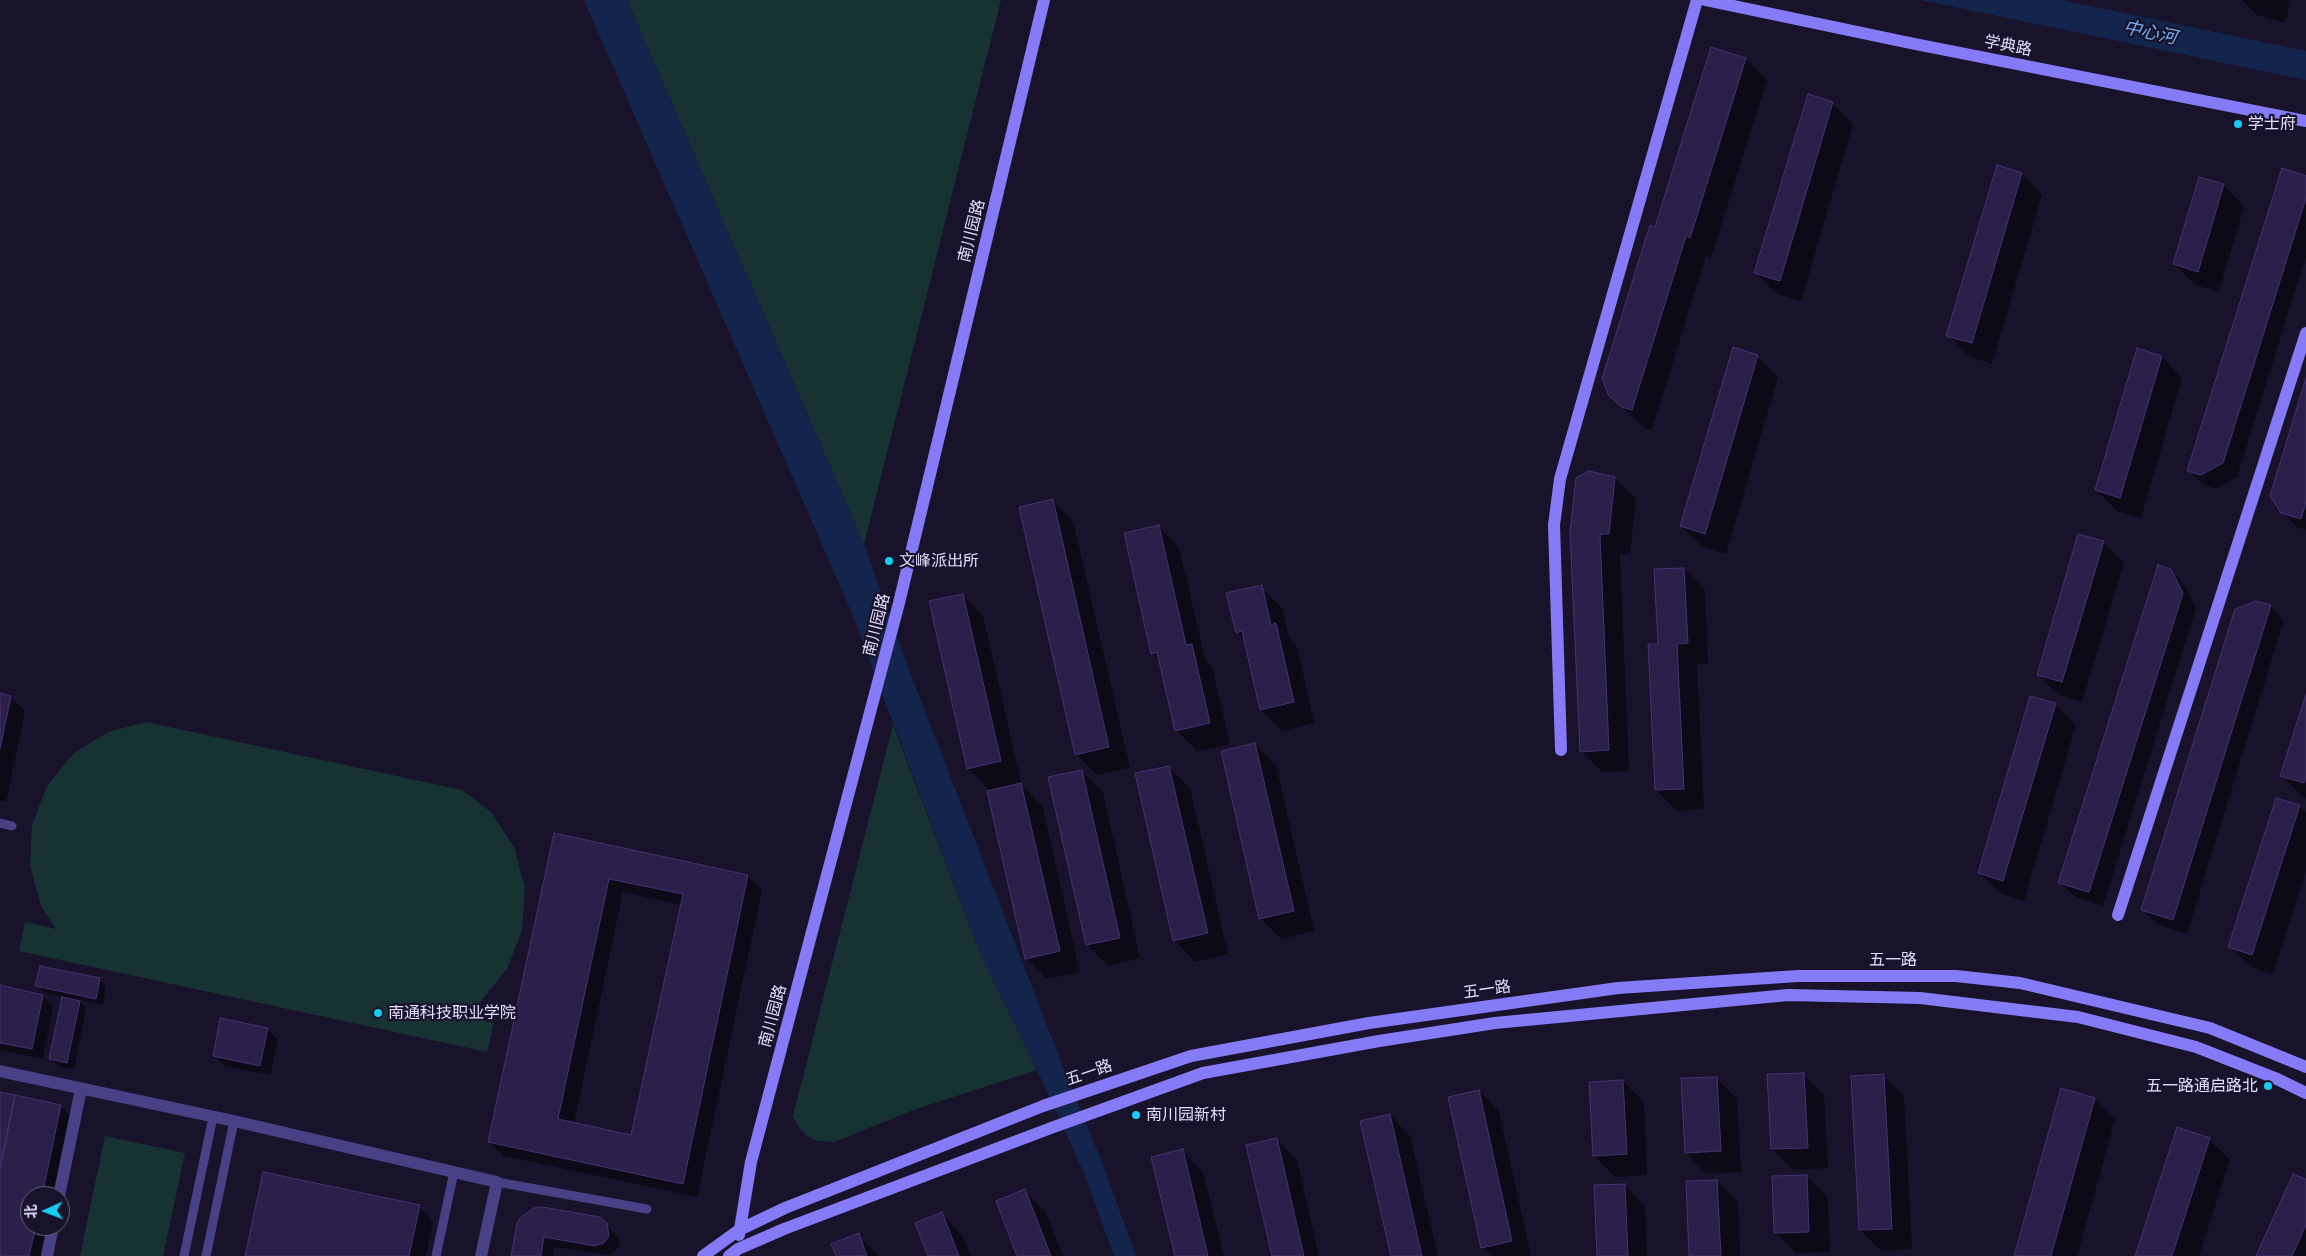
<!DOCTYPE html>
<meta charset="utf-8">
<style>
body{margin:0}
#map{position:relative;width:2306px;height:1256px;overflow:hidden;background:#18132a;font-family:Cabin,"Noto Sans SC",sans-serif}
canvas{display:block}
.north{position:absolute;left:20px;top:1186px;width:50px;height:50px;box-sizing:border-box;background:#18132a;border:1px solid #69647e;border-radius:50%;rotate:268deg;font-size:14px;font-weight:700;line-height:20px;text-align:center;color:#e3ddfd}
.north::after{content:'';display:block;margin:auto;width:18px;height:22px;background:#16ccf0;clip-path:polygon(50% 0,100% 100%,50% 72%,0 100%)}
</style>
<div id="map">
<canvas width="2306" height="1256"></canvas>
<div class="north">北</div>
</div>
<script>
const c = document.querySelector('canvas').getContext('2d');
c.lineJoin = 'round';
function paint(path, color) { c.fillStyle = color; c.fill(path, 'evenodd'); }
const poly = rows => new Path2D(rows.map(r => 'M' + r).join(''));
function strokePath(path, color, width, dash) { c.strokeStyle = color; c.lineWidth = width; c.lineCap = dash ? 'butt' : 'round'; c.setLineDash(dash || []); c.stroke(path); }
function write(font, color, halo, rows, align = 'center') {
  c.font = font + ' Cabin,"Noto Sans SC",sans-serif'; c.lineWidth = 4.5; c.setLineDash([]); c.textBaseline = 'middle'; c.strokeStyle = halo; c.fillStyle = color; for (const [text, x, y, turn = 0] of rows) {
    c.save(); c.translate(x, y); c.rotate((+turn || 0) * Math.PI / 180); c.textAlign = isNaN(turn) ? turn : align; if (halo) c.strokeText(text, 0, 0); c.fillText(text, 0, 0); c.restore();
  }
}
paint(poly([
 [627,0,1001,0,864,544],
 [146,722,462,790,491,812,514,847,525,888,522,930,507,969,481,1001,460,1015,494,1023,487,1052,19,951,25,922,56,929,41,906,30,866,32,825,47,786,73,754,108,732],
 [893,725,980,953,1037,1070,916,1109,834,1142,818,1141,807,1136,797,1125,793,1116],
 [105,1136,185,1153,163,1256,80,1256]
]), '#163233');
paint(poly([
 [584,0,627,0,864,544,909,670,1058,1054,1103,1165,1136,1256,1114,1256,1084,1173,1037,1070,980,953,851,611],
 [1921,0,2061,0,2306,51,2306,80]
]), '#13254d');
paint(poly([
 [2242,0,2291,0,2285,23,2257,15],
 [1712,48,1746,59,1767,80,1711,258,1706,256,1652,430,1644,428,1610,395,1656,229],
 [1832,103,1853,124,1801,301,1777,294,1756,273],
 [2022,174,2042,195,1992,364,1969,356,1948,335],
 [2306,177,2306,256,2237,477,2216,489,2202,484,2188,470],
 [2223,185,2244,206,2219,292,2195,285,2174,264],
 [1757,356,1778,377,1726,554,1702,547,1681,526],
 [2162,357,2182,378,2141,518,2117,511,2096,490],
 [2306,382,2306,530,2297,527,2282,512],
 [1615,478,1636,499,1630,554,1620,554,1629,771,1602,772,1581,751,1571,532],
 [1052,500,1073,521,1130,768,1097,775,1076,754],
 [1158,526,1179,547,1205,659,1212,666,1230,744,1197,751,1176,730,1160,661,1152,653],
 [2103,542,2124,563,2082,702,2059,695,2038,674],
 [1684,569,1705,590,1708,664,1697,664,1704,809,1677,811,1656,790,1659,645],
 [2171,570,2185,585,2196,608,2103,906,2074,896,2059,882],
 [1261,587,1282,608,1289,638,1297,646,1314,723,1282,731,1261,710,1245,641,1237,632],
 [963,595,983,616,1021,782,1019,783,1042,805,1080,972,1047,979,1026,958,991,791,968,769,930,602],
 [2270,606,2284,620,2187,934,2157,924,2143,910],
 [0,694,10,697,25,711,6,802,0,801],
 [2306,698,2306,798,2302,796,2281,775],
 [2055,704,2076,725,2024,901,2000,893,1979,873],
 [1255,744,1276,765,1314,931,1281,939,1260,918],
 [1169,767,1190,788,1228,954,1195,962,1175,941],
 [1082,771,1103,792,1140,958,1108,966,1087,945],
 [2299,806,2306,813,2306,870,2273,975,2251,967,2230,946],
 [555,835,748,876,762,890,697,1197,504,1156,489,1142],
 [623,892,682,905,632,1136,574,1123],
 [99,980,106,986,103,1005,77,999,86,1009,74,1069,58,1066,51,1059,64,997,44,993,37,986],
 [0,987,43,996,53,1006,43,1059,0,1050],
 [267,1029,278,1040,270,1075,225,1066,214,1055],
 [1803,1074,1824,1095,1828,1168,1793,1170,1772,1149],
 [1883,1076,1904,1096,1912,1249,1881,1251,1860,1230],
 [1716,1078,1737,1099,1741,1172,1707,1174,1686,1153],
 [1623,1081,1644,1102,1647,1175,1615,1177,1594,1156],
 [1479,1091,1499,1112,1531,1256,1491,1256,1482,1247],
 [0,1093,60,1106,74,1120,59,1196,30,1196,30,1226,52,1226,46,1256,0,1256],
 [2094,1099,2115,1120,2077,1256,2015,1256],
 [1390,1115,1410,1136,1438,1256,1392,1256],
 [1276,1139,1297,1160,1319,1256,1273,1256],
 [2209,1139,2230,1160,2199,1256,2137,1256],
 [1182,1151,1203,1172,1224,1256,1176,1256],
 [1807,1176,1828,1197,1830,1252,1796,1253,1775,1232],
 [1717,1181,1738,1202,1740,1256,1690,1256],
 [2306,1181,2306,1256,2257,1256],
 [1624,1185,1645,1206,1647,1256,1598,1256],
 [1024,1190,1045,1211,1063,1256,1019,1256],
 [419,1207,433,1221,426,1256,246,1256],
 [941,1214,962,1235,971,1256,929,1256],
 [603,1221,619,1239,619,1247,611,1255,554,1247,553,1256,513,1256,518,1225],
 [858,1235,879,1256,837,1256]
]), '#0007');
const building = poly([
 [1711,47,1746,58,1690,238,1686,236,1632,410,1622,407,1609,396,1602,379,1650,225,1655,227,1711,47],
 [1808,94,1833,102,1780,281,1754,273,1808,94],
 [1997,165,2022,173,1972,343,1946,336,1997,165],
 [2282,168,2306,176,2306,198,2223,463,2201,475,2187,471,2282,168],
 [2199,177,2224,184,2198,272,2173,264,2199,177],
 [1733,347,1758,355,1705,534,1680,526,1733,347],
 [2137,348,2162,356,2120,498,2095,490,2137,348],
 [2306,378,2306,502,2301,519,2281,513,2270,496,2306,378],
 [1589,471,1615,477,1609,534,1600,534,1609,750,1580,752,1570,532,1576,478,1589,471],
 [1053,499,1109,747,1075,755,1019,507,1053,499],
 [1159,525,1186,645,1192,644,1210,723,1175,731,1157,652,1151,654,1124,533,1159,525],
 [2078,534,2104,541,2062,682,2037,675,2078,534],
 [2158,565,2171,569,2183,593,2089,892,2058,883,2158,565],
 [1684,568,1688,643,1677,644,1684,789,1655,790,1648,644,1658,644,1654,569,1684,568],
 [1262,585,1271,625,1276,623,1294,702,1260,710,1242,631,1236,633,1226,593,1262,585],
 [963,594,1001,761,967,769,929,601,963,594],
 [2256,601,2271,605,2173,920,2141,910,2235,609,2256,601],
 [0,693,11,696,0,749,0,693],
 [2306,694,2306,775,2304,783,2280,776,2306,694],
 [2030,696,2056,703,2003,881,1978,873,2030,696],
 [1255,743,1294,911,1259,919,1221,751,1255,743],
 [1169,766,1208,933,1173,941,1135,773,1169,766],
 [1082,770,1120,938,1086,945,1048,777,1082,770],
 [1021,783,1060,951,1025,959,987,791,1021,783],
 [2276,798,2300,805,2252,955,2228,947,2276,798],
 [554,833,748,875,683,1184,488,1142,554,833],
 [609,879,683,894,631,1135,558,1119,609,879],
 [40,966,100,978,96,999,35,986,40,966],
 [0,985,43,995,32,1049,0,1043,0,985],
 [62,997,80,1001,67,1063,49,1059,62,997],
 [220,1018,268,1028,260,1066,213,1056,220,1018],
 [1804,1073,1808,1148,1771,1149,1767,1074,1804,1073],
 [1884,1074,1892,1229,1859,1230,1851,1076,1884,1074],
 [1717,1077,1721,1151,1685,1153,1681,1078,1717,1077],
 [1623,1080,1627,1154,1593,1156,1589,1082,1623,1080],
 [2061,1088,2095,1098,2051,1256,2014,1256,2061,1088],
 [1479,1090,1512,1241,1481,1248,1448,1097,1479,1090],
 [0,1092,15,1095,0,1168,0,1092],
 [15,1095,61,1105,42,1196,30,1196,30,1226,36,1226,29,1256,0,1256,0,1168,15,1095],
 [1390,1114,1422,1256,1391,1256,1360,1121,1390,1114],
 [2177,1127,2210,1138,2172,1256,2135,1256,2177,1127],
 [1277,1138,1304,1256,1272,1256,1246,1145,1277,1138],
 [1183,1149,1208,1256,1175,1256,1151,1157,1183,1149],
 [263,1172,420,1205,409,1256,245,1256,263,1172],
 [2293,1174,2306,1179,2306,1225,2292,1256,2256,1256,2293,1174],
 [1807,1175,1809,1232,1774,1233,1772,1176,1807,1175],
 [1717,1180,1721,1256,1689,1256,1686,1181,1717,1180],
 [1625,1184,1628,1256,1597,1256,1594,1185,1625,1184],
 [1025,1189,1051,1256,1017,1256,996,1201,1025,1189],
 [542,1207,600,1217,607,1223,609,1236,604,1243,595,1246,544,1237,541,1256,511,1256,517,1224,521,1217,534,1208,542,1207],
 [942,1212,959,1256,928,1256,915,1223,942,1212],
 [859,1233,867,1256,836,1256,831,1244,859,1233]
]);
paint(building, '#2b2049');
strokePath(building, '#443374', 1);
strokePath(poly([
 [0,823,12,826],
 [497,1182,647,1209],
 [184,1256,213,1117],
 [206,1256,234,1121],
 [436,1256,454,1172]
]), '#484185', 9);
strokePath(poly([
 [0,1071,234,1121,497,1182,481,1256],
 [59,1196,81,1089],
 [47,1256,53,1226]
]), '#484185', 12);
strokePath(poly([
 [1705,0,1910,43,2306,121],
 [1561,750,1554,525,1560,479,1697,0],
 [2118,915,2306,333],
 [739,1235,751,1162,899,603,1044,0],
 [703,1256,739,1230,785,1208,1043,1106,1191,1056,1369,1023,1618,988,1798,976,1956,976,2020,983,2210,1028,2306,1067],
 [729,1256,738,1249,784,1229,1051,1128,1203,1073,1379,1041,1495,1023,1788,995,1920,998,2078,1017,2196,1047,2275,1078,2306,1093]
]), '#867bf7', 12);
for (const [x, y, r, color] of [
 [2238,124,5,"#16ccf0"],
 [889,561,5,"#16ccf0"],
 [378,1013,5,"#16ccf0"],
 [2268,1086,5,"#16ccf0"],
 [1136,1115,5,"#16ccf0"]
]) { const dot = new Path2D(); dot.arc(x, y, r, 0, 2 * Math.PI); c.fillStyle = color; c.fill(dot); strokePath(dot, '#18132a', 2); }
write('16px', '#e3ddfd', '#18132a', [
 ["学典路",2008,46,11],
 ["南川园路",972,231,-76],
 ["南川园路",877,625,-76],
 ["五一路",1893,960],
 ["五一路",1487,990,-8],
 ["南川园路",773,1016,-75],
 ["五一路",1089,1073,-19]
]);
write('16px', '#e3ddfd', '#18132a', [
 ["学士府",2248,124],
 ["文峰派出所",899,561],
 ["南通科技职业学院",388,1013],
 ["五一路通启路北",2258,1086,"right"],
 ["南川园新村",1146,1115]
], 'left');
write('italic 18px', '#72b0f6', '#18132a', [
 ["中心河",2150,33,12]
]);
</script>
